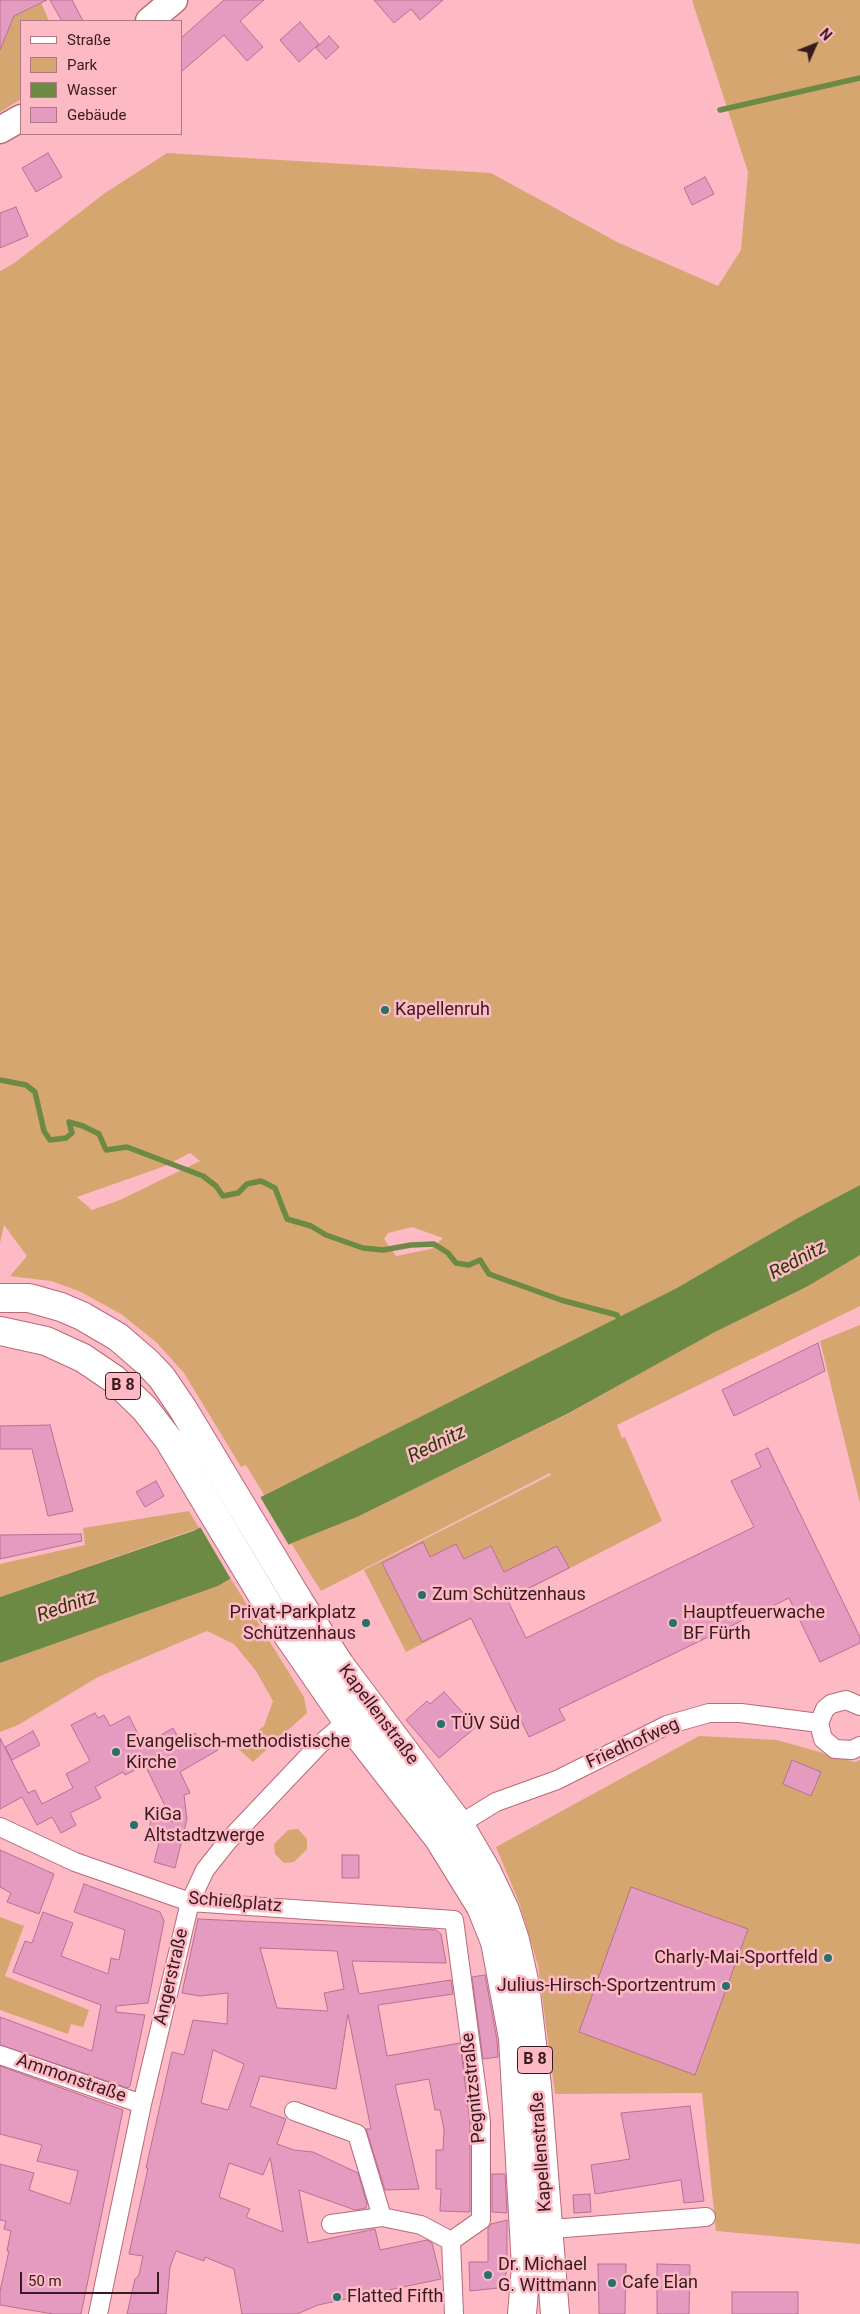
<!DOCTYPE html>
<meta charset="utf-8">
<style>
body{margin:0}
#map{position:relative;width:860px;height:2314px;overflow:hidden;background:#fdb9c4;font-family:Roboto,sans-serif}
canvas{display:block}
.legend{position:absolute;left:20px;top:20px;width:162px;height:115px;box-sizing:border-box;background:#fdb9c4;border:1px solid #af7982;margin:0;padding:6px 9px;list-style:none;font-size:15px;color:#391a20}
.legend li{display:flex;align-items:center;gap:10px;height:25px}
.legend b{width:25px;border:1px solid #af7982}
.north{position:absolute;left:790px;top:20px;width:50px;height:50px;-webkit-text-stroke:4px #fdb9c4;paint-order:stroke;rotate:46deg;font-size:14px;font-weight:700;line-height:20px;text-align:center;color:#391a20}
.north::after{content:'';display:block;margin:auto;width:18px;height:22px;background:#391a20;clip-path:polygon(50% 0,100% 100%,50% 72%,0 100%)}
.scale{position:absolute;left:20px;top:2272px;width:139px;height:22px;box-sizing:border-box;border:2px solid #391a20;border-top:0;padding-left:6px;font-size:15px;line-height:18px;white-space:nowrap;color:#391a20;-webkit-text-stroke:4px #fdb9c4;paint-order:stroke}
</style>
<div id="map">
<canvas width="860" height="2314"></canvas>
<ul class="legend">
<li><b style="height:6px;background:#fff"></b>Straße</li>
<li><b style="height:14px;background:#d6a671"></b>Park</li>
<li><b style="height:14px;background:#6c8a44"></b>Wasser</li>
<li><b style="height:14px;background:#e59bc0"></b>Gebäude</li>
</ul>
<div class="north">N</div>
<div class="scale">50 m</div>
</div>
<script>
const c = document.querySelector('canvas').getContext('2d');
c.lineJoin = 'round';
function paint(path, color) { c.fillStyle = color; c.fill(path, 'evenodd'); }
const poly = rows => new Path2D(rows.map(r => 'M' + r).join(''));
function strokePath(path, color, width, dash) { c.strokeStyle = color; c.lineWidth = width; c.lineCap = dash ? 'butt' : 'round'; c.setLineDash(dash || []); c.stroke(path); }
function write(font, color, halo, rows, align = 'center') {
  c.font = font + ' Roboto,sans-serif'; c.lineWidth = 5; c.setLineDash([]); c.textBaseline = 'middle'; c.strokeStyle = halo; c.fillStyle = color; for (const [text, x, y, turn = 0] of rows) {
    c.save(); c.translate(x, y); c.rotate((+turn || 0) * Math.PI / 180); c.textAlign = isNaN(turn) ? turn : align; if (halo) c.strokeText(text, 0, 0); c.fillText(text, 0, 0); c.restore();
  }
}
paint(poly([
 [0,0,40,0,49,21,21,21,21,99,0,112],
 [692,0,860,0,860,1185,675,1289,414,1422,264,1495,246,1465,241,1467,184,1373,156,1342,121,1314,79,1291,51,1281,10,1276,27,1256,4,1225,0,1243,0,271,13,264,105,193,167,153,491,173,617,242,718,286,741,250,748,172],
 [190,1153,200,1161,120,1200,92,1210,77,1197,165,1166],
 [412,1227,443,1238,431,1249,396,1256,384,1239,388,1233],
 [860,1254,860,1306,617,1425,622,1438,625,1437,662,1521,406,1652,364,1570,551,1475,550,1473,321,1591,291,1543,357,1517,570,1413,712,1333],
 [860,1325,860,1503,820,1341],
 [189,1511,199,1528,0,1597,0,1564,85,1545,83,1528],
 [231,1579,304,1697,307,1713,253,1762,236,1747,264,1726,273,1701,256,1671,234,1644,207,1631,98,1677,18,1725,0,1732,0,1663,218,1586],
 [699,1736,777,1740,855,1762,860,1760,860,2244,716,2231,702,2093,555,2094,538,1965,519,1902,496,1847],
 [298,1829,307,1839,307,1849,294,1862,284,1863,275,1854,274,1844,288,1830],
 [0,1917,24,1926,5,1976,89,2010,83,2027,71,2024,68,2034,0,2010]
]), '#d6a671');
paint(poly([
 [860,1185,860,1255,808,1286,713,1333,569,1413,357,1517,292,1543,218,1586,0,1663,0,1597,193,1531,675,1289,798,1218]
]), '#6c8a44');
paint(poly([
 [259,1495,290,1547,232,1581,199,1525]
]), '#fdb9c4');
strokePath(poly([
 [720,110,860,78],
 [0,1080,26,1085,35,1092,44,1131,50,1140,66,1138,72,1133,69,1122,83,1126,99,1134,106,1150,127,1147,203,1176,216,1186,223,1196,238,1193,247,1184,261,1181,275,1188,287,1219,311,1226,326,1235,363,1248,383,1250,411,1245,434,1244,448,1253,456,1263,469,1265,480,1260,489,1274,561,1300,617,1315,621,1322]
]), '#6c8a44', 5.5);
const building = poly([
 [0,0,47,0,14,16,0,50,0,0],
 [50,0,72,0,83,21,62,21,50,0],
 [224,0,264,0,240,21,263,47,247,61,224,35,181,72,181,38,224,0],
 [374,0,443,0,420,20,411,9,394,23,374,0],
 [300,22,319,44,299,62,280,40,300,22],
 [329,36,339,47,326,59,316,48,329,36],
 [48,153,62,177,36,192,22,168,48,153],
 [705,177,714,194,692,205,684,188,705,177],
 [16,207,28,236,0,248,0,213,16,207],
 [818,1343,825,1371,734,1416,722,1390,818,1343],
 [50,1425,73,1511,48,1516,32,1449,0,1449,0,1426,50,1425],
 [768,1448,860,1637,860,1643,820,1662,789,1598,559,1709,565,1720,529,1737,471,1618,422,1642,382,1563,423,1542,430,1557,456,1544,464,1559,491,1546,504,1572,557,1546,569,1568,507,1599,526,1638,754,1527,731,1481,761,1467,755,1454,768,1448],
 [156,1481,164,1496,145,1507,136,1492,156,1481],
 [81,1534,82,1541,0,1559,0,1535,81,1534],
 [444,1692,476,1727,439,1758,406,1720,427,1701,430,1704,444,1692],
 [95,1713,98,1718,104,1715,110,1726,129,1716,140,1738,143,1736,147,1743,173,1728,180,1741,195,1733,202,1741,211,1736,218,1750,180,1772,190,1793,184,1795,187,1819,175,1868,154,1862,159,1843,146,1840,152,1816,173,1822,145,1765,125,1775,123,1772,95,1787,101,1798,70,1813,76,1825,61,1833,52,1817,37,1825,22,1797,0,1809,0,1738,28,1793,35,1790,42,1804,73,1788,66,1774,90,1761,71,1725,95,1713],
 [33,1731,40,1745,12,1760,5,1747,33,1731],
 [792,1760,821,1772,811,1796,783,1784,792,1760],
 [0,1850,54,1874,39,1914,7,1902,11,1893,0,1887,0,1850],
 [342,1855,359,1855,359,1878,342,1878,342,1855],
 [84,1884,160,1912,164,1921,148,2003,116,2006,116,2012,145,2015,130,2086,128,2088,0,2045,0,2017,92,2051,101,2005,13,1972,25,1941,32,1943,43,1912,73,1923,61,1956,108,1974,111,1958,119,1960,125,1930,74,1912,84,1884],
 [631,1887,748,1929,695,2075,579,2032,631,1887],
 [198,1919,436,1930,441,1934,446,1963,352,1961,359,1994,451,1980,453,1994,378,2005,387,2056,460,2043,470,2123,470,2212,440,2211,441,2189,436,2189,436,2150,443,2150,444,2129,440,2110,435,2110,429,2079,395,2085,419,2189,385,2190,366,2129,371,2129,348,2014,336,2089,260,2076,250,2106,286,2119,277,2144,294,2150,313,2152,358,2173,367,2204,366,2208,355,2210,299,2190,308,2243,375,2229,380,2250,427,2240,432,2243,441,2279,318,2305,297,2314,242,2314,234,2269,205,2257,204,2261,176,2251,170,2267,166,2314,127,2314,135,2279,139,2275,143,2256,129,2254,148,2168,146,2168,172,2052,184,2055,193,2020,227,2024,228,1993,200,1996,182,1993,198,1919],
 [260,1948,337,1951,344,1989,324,1993,328,2011,277,2008,260,1948],
 [213,2050,244,2064,228,2110,201,2103,213,2050],
 [270,2158,271,2162,283,2232,246,2217,250,2209,219,2197,229,2163,263,2175,270,2158],
 [485,1975,497,2040,498,2057,483,2059,472,1977,485,1975],
 [0,2066,123,2110,81,2314,53,2314,0,2305,0,2291,9,2251,7,2251,11,2231,4,2229,6,2221,0,2220,0,2164,34,2173,29,2190,70,2204,78,2171,37,2161,42,2145,0,2134,0,2066],
 [690,2106,704,2201,684,2203,681,2180,595,2194,591,2165,630,2159,621,2113,690,2106],
 [492,2174,505,2174,507,2213,492,2212,492,2174],
 [590,2194,591,2212,574,2213,573,2195,590,2194],
 [507,2220,507,2270,504,2280,498,2288,470,2291,469,2262,488,2262,488,2228,491,2224,507,2220],
 [598,2264,626,2264,625,2314,599,2314,598,2264],
 [657,2264,690,2265,689,2314,657,2314,657,2264],
 [732,2292,798,2292,798,2314,732,2314,732,2292]
]);
paint(building, '#e59bc0');
strokePath(building, '#b77094', 1);
const street = poly([
 [860,1706,846,1700,831,1704,825,1709,819,1723,823,1739,835,1749,852,1750,860,1746],
 [0,1827,75,1862,190,1902,454,1920,481,2122,481,2220,451,2241,454,2314],
 [452,1829,496,1802,557,1780,667,1725,709,1713,741,1713,819,1723],
 [0,2055,142,2104],
 [294,2111,357,2134,382,2217],
 [331,2224,382,2217,421,2225,451,2241],
 [539,2230,706,2217],
 [98,2314,142,2104,190,1902,205,1870,228,1841,319,1745,353,1716]
]);
const secondary = poly([
 [149,21,174,0],
 [0,130,21,118]
]);
const primary = poly([
 [0,1298,29,1298,61,1307,82,1316,118,1337,148,1363,162,1378,183,1409,300,1603,340,1665,459,1824,486,1870,505,1910,515,1940,525,1985,537,2086,555,2314],
 [0,1331,46,1341,83,1358,114,1379,145,1409,169,1440,276,1618,347,1721,439,1839,481,1907,495,1942,513,2038,526,2267,522,2314]
]);
strokePath(street, '#b86a78', 20);
strokePath(secondary, '#b86a78', 29);
strokePath(primary, '#b86a78', 30);
strokePath(street, '#fff', 18);
strokePath(secondary, '#fff', 26);
strokePath(primary, '#fff', 28);
for (const [x, y, r, color] of [
 [385,1010,5,"#27706b"],
 [422,1595,5,"#27706b"],
 [366,1623,5,"#27706b"],
 [673,1623,5,"#27706b"],
 [441,1724,5,"#27706b"],
 [116,1752,5,"#27706b"],
 [134,1825,5,"#27706b"],
 [828,1958,5,"#27706b"],
 [726,1986,5,"#27706b"],
 [488,2275,5,"#27706b"],
 [612,2283,5,"#27706b"],
 [337,2297,5,"#27706b"]
]) { const dot = new Path2D(); dot.arc(x, y, r, 0, 2 * Math.PI); c.fillStyle = color; c.fill(dot); strokePath(dot, '#fdb9c4', 2); }
for (const [x, y, w] of [
 [123,1386,35],
 [535,2060,35]
]) { const box = new Path2D(); box.roundRect(x - w / 2, y - 13.5, w, 27, 4); c.fillStyle = '#fdb9c4'; c.fill(box); strokePath(box, '#391a20', 1); }
write('bold 16px', '#391a20', null, [
 ["B 8",123,1386],
 ["B 8",535,2060]
]);
write('18px', '#391a20', '#fdb9c4', [
 ["Kapellenruh",395,1010],
 ["Zum Schützenhaus",432,1595],
 ["Privat-Parkplatz",356,1613,"right"],
 ["Schützenhaus",356,1634,"right"],
 ["Hauptfeuerwache",683,1613],
 ["BF Fürth",683,1634],
 ["TÜV Süd",451,1724],
 ["Evangelisch-methodistische",126,1742],
 ["Kirche",126,1763],
 ["KiGa",144,1815],
 ["Altstadtzwerge",144,1836],
 ["Charly-Mai-Sportfeld",818,1958,"right"],
 ["Julius-Hirsch-Sportzentrum",716,1986,"right"],
 ["Dr. Michael",498,2265],
 ["G. Wittmann",498,2286],
 ["Cafe Elan",622,2283],
 ["Flatted Fifth",347,2297]
], 'left');
write('18px', '#391a20', '#fdb9c4', [
 ["Kapellenstraße",378,1715,53],
 ["Friedhofweg",633,1744,-24],
 ["Schießplatz",235,1903,5],
 ["Angerstraße",172,1977,-77],
 ["Ammonstraße",71,2079,19],
 ["Pegnitzstraße",474,2088,-96],
 ["Kapellenstraße",542,2152,-94]
]);
write('italic 19px', '#273b05', '#fdb9c4', [
 ["Rednitz",798,1261,-28],
 ["Rednitz",437,1445,-26],
 ["Rednitz",67,1607,-19]
]);
</script>
